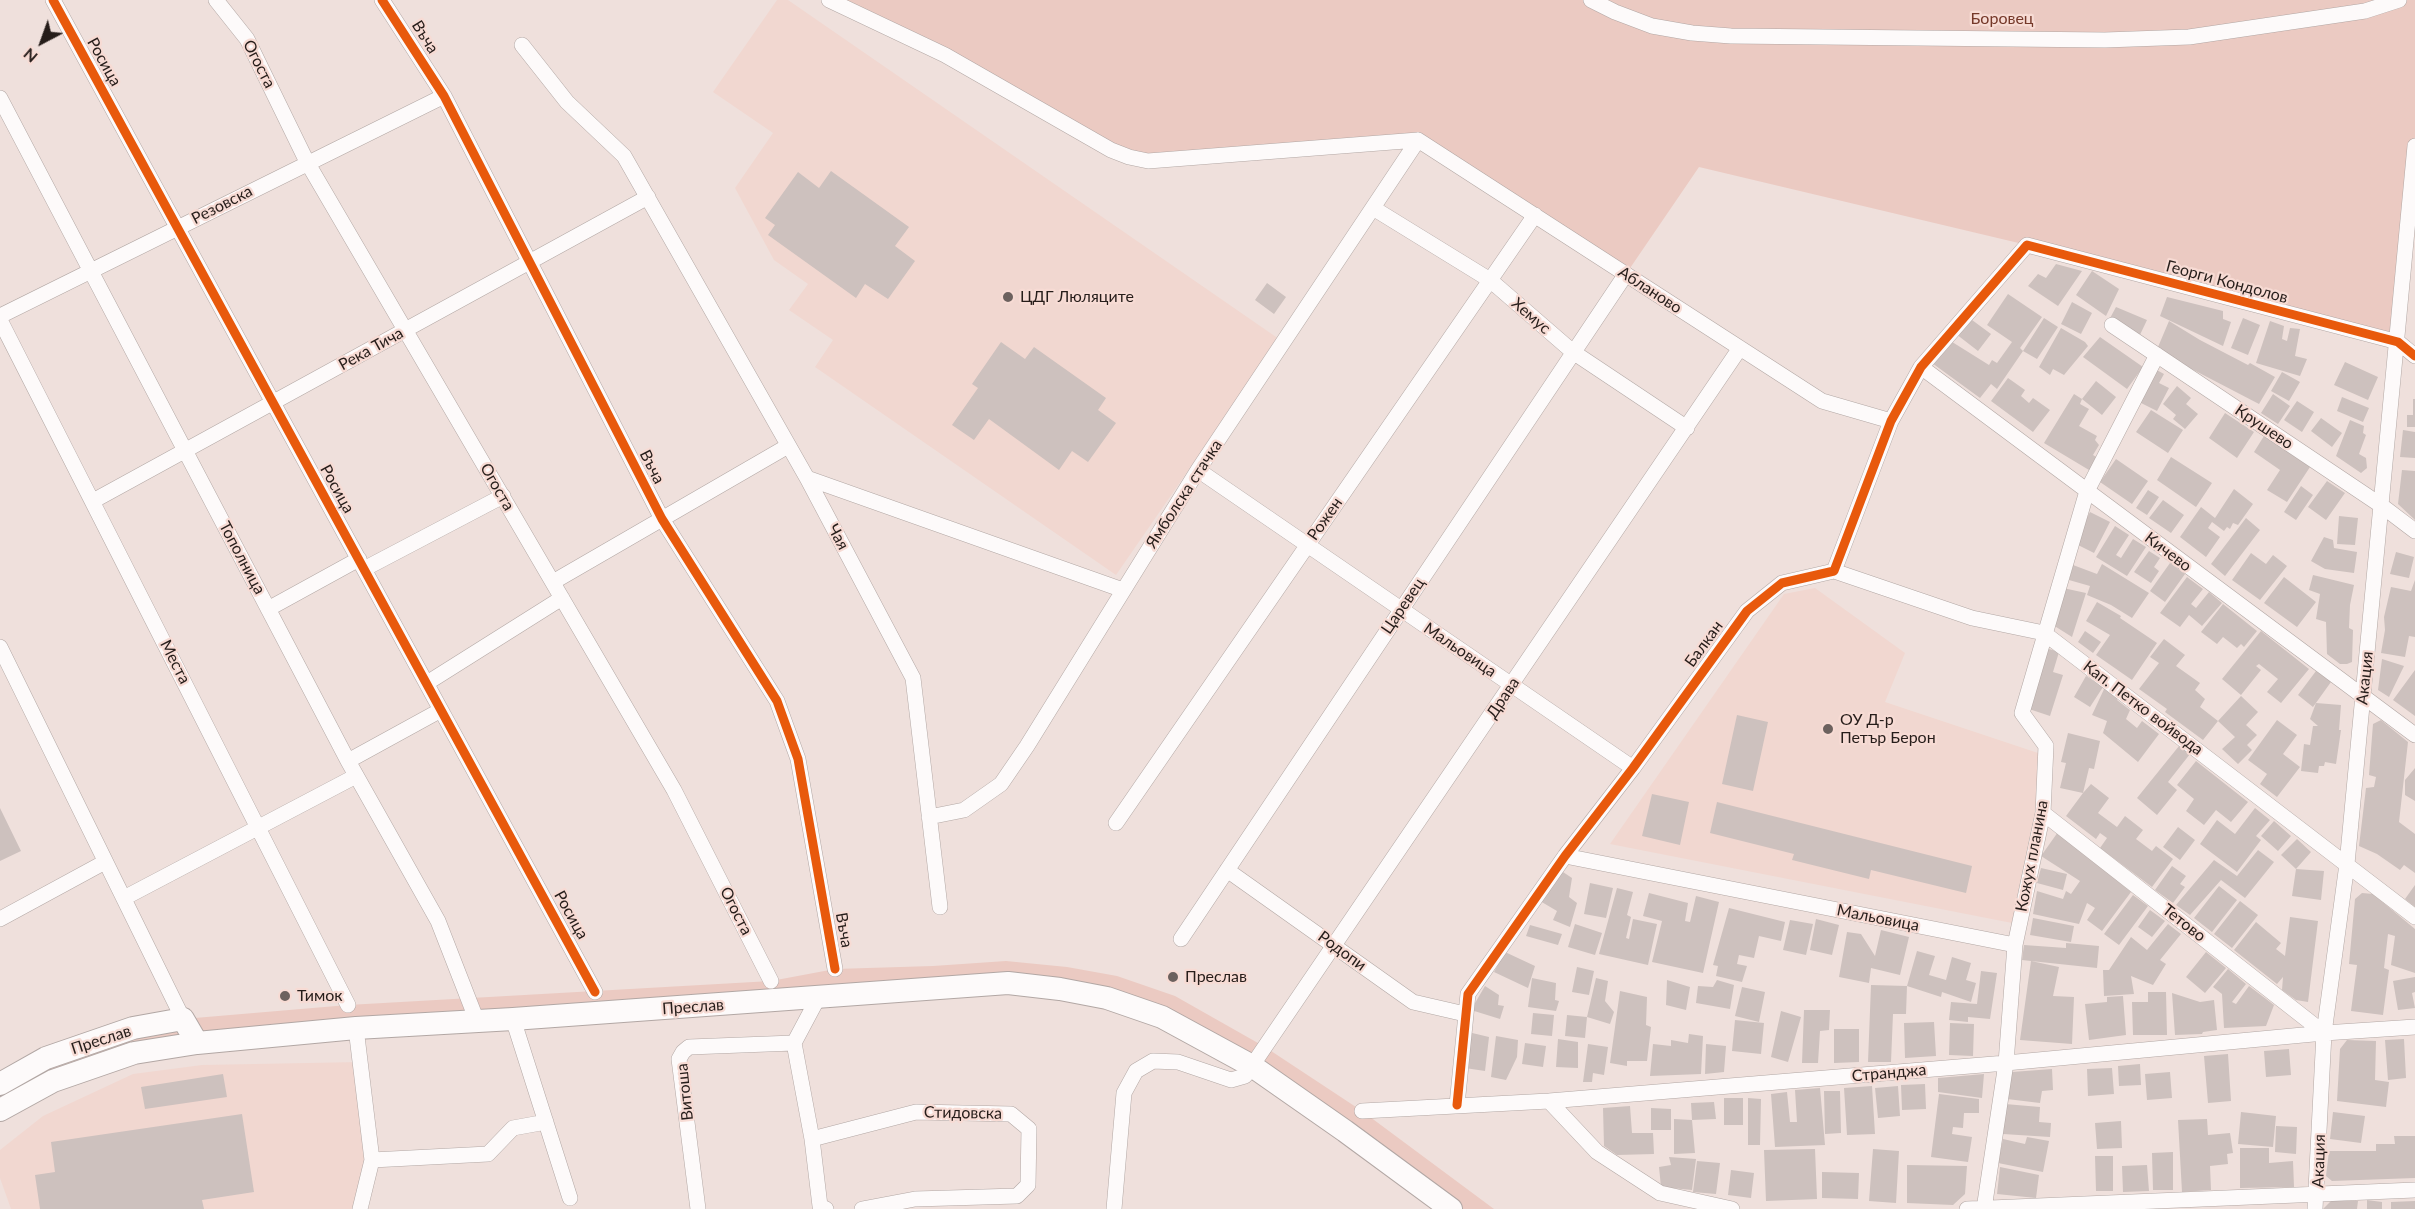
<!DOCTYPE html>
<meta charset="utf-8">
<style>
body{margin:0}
#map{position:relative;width:2415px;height:1209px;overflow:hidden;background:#efe0dc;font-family:Lato,sans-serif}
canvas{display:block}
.north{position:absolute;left:12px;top:12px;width:60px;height:60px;-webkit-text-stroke:4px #f7dbd4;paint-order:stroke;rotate:221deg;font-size:16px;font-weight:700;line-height:24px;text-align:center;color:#261d1a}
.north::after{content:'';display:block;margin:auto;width:21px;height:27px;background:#261d1a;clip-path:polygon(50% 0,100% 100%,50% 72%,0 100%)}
</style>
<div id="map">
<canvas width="2415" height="1209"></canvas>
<div class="north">N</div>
</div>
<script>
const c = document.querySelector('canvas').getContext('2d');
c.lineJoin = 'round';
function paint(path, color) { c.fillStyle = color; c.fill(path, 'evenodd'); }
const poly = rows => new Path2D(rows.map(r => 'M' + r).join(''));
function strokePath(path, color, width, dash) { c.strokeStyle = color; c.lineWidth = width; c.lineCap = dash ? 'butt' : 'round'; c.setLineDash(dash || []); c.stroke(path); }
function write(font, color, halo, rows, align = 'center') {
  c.font = font + ' Lato,sans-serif'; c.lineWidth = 4.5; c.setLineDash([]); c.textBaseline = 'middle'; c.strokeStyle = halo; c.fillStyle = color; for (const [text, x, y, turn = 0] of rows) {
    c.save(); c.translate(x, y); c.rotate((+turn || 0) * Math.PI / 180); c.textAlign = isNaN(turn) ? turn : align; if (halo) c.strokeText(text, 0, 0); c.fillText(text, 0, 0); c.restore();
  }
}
paint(poly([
 [777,0,788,0,1279,339,1116,575,815,367,833,340,789,310,808,284,774,260,735,188,773,133,713,92],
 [1815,588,1905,653,1885,702,2047,756,2012,923,1610,844,1784,594],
 [360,1062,372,1160,360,1209,11,1209,0,1178,0,1150,43,1116,133,1074,202,1065]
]), '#f1d7d0');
paint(poly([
 [829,0,2415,0,2415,146,2398,342,2027,245,1699,167,1626,274,1418,140,1148,161],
 [1006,961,1067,967,1117,976,1175,996,1265,1047,1362,1111,1494,1209,1451,1209,1162,1017,1060,989,197,1043,0,1110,0,1084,183,1019,348,1005,771,981,835,969,933,966]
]), '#ebcac2');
paint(poly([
 [831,171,909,227,895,246,915,261,888,299,865,284,856,298,768,235,775,225,765,218,798,172,819,188],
 [2056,264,2082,271,2058,306,2028,286,2038,274,2046,278],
 [2092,271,2119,289,2106,316,2076,295],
 [1267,283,1286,297,1274,314,1255,300],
 [2008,294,2042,317,2020,348,2023,351,2044,318,2058,327,2037,359,2023,351,1997,389,1991,384,1980,398,1932,363,1949,340,1989,365,1992,360,1997,363,2012,342,1987,325],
 [2167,297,2223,311,2223,319,2231,322,2223,346,2160,316],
 [2072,302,2092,313,2081,334,2061,324],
 [2116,307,2147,320,2138,339,2109,320],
 [1968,317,1991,334,1978,351,1956,334],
 [2243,318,2260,325,2248,355,2231,348],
 [2169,321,2200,340,2248,365,2250,363,2275,377,2259,404,2184,365,2158,347],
 [2270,321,2284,326,2282,339,2287,341,2290,328,2300,329,2295,356,2307,359,2300,376,2256,363],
 [2061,328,2085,342,2088,346,2064,375,2053,369,2050,375,2039,367],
 [2100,337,2143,367,2127,389,2083,357],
 [1001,342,1025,359,1034,347,1106,398,1098,410,1116,423,1088,462,1072,451,1059,470,989,419,974,440,952,425,978,388,972,384],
 [2345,362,2378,377,2368,400,2334,385],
 [2153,368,2164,374,2159,383,2169,388,2157,411,2137,401],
 [2282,372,2300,382,2289,401,2271,391],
 [2008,378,2025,390,2021,396,2029,403,2033,398,2050,410,2033,432,1991,401],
 [2096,381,2116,397,2102,415,2082,399,2080,404,2089,409,2079,426,2097,436,2095,440,2099,445,2093,455,2098,458,2089,470,2044,443,2074,394,2082,399],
 [2177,386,2191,398,2186,404,2198,414,2185,429,2173,419,2176,415,2163,404],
 [2273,394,2290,406,2278,424,2261,413],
 [2342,397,2369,408,2363,422,2337,411],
 [2413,399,2415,399,2415,427,2407,427,2407,415,2413,415],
 [2297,401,2314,412,2302,432,2284,420],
 [2151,410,2183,430,2168,453,2136,432],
 [2225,413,2254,432,2237,458,2209,438],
 [2321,418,2342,433,2332,447,2311,431],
 [2350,420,2364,426,2363,433,2366,435,2359,454,2366,458,2367,468,2361,473,2336,456],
 [2403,430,2415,432,2415,458,2400,457],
 [2264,436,2310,467,2287,502,2267,490,2280,470,2254,452],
 [2171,457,2212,483,2196,507,2157,480],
 [2116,459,2148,481,2132,504,2100,482],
 [2402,470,2415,471,2415,520,2398,504],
 [2327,481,2345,493,2326,520,2308,507],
 [2301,486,2313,495,2296,520,2284,512],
 [2234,489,2253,504,2238,525,2233,523,2230,529,2227,527,2224,531,2212,522,2208,528,2220,537,2206,557,2180,537,2201,507,2215,518],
 [2148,490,2159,497,2147,515,2136,508],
 [2163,500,2184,515,2171,533,2149,518],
 [2090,512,2110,522,2094,553,2074,543],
 [2339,516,2358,518,2355,545,2337,544],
 [2246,518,2260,530,2225,576,2211,564],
 [2115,526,2129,535,2116,555,2121,558,2133,539,2146,547,2127,576,2096,557],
 [2324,537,2333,540,2334,548,2357,552,2354,573,2325,569,2311,561],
 [2149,551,2160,558,2154,567,2159,571,2151,583,2134,572],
 [2396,552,2414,557,2409,578,2390,574],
 [2251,553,2266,564,2273,555,2287,566,2260,600,2232,580],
 [2170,563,2185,574,2165,602,2150,591],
 [2102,564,2149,593,2132,618,2111,605,2087,595,2090,586,2069,580,2073,565,2097,574],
 [2313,575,2354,585,2350,605,2349,628,2353,630,2352,662,2347,664,2340,664,2327,654,2326,622,2316,619,2320,594,2309,590],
 [2187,577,2203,589,2191,604,2196,608,2209,592,2222,603,2202,626,2189,615,2180,627,2160,613],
 [2284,577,2316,602,2297,627,2264,603],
 [2415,580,2415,637,2409,636,2405,657,2381,653,2385,630,2384,617,2391,587,2411,591],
 [2063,588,2086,593,2072,637,2053,625],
 [2097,602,2121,616,2120,618,2157,643,2132,680,2096,655,2110,635,2086,621],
 [2223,604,2257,631,2244,647,2241,644,2237,648,2223,637,2217,644,2201,632],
 [2085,631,2101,642,2093,653,2078,642],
 [2261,631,2309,669,2281,703,2267,692,2278,679,2259,664,2256,666,2261,670,2241,695,2222,679],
 [2164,639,2185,655,2176,666,2200,683,2195,690,2205,699,2200,707,2218,721,2203,740,2165,712,2167,709,2139,689,2159,663,2150,657],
 [2046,648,2059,652,2053,672,2063,675,2050,716,2029,709],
 [2382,659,2404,666,2389,697,2378,690],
 [2415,670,2415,716,2393,700],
 [2316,671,2331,682,2313,707,2298,695],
 [2086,676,2103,687,2090,707,2074,697],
 [2105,687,2120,694,2117,700,2130,710,2126,719,2137,728,2142,721,2159,734,2138,762,2103,733,2107,721,2092,715],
 [2241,696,2258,712,2246,725,2257,735,2247,745,2252,750,2238,764,2222,749,2235,737,2218,721],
 [2316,703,2341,705,2339,730,2341,730,2336,764,2325,762,2324,766,2319,766,2318,773,2301,771,2304,744,2310,745,2313,726,2318,726,2310,719],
 [1737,715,1768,722,1753,791,1722,784],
 [2277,720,2297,735,2283,754,2300,767,2277,797,2260,784,2267,774,2248,760],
 [2381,720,2408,742,2399,822,2415,834,2415,873,2404,865,2400,870,2377,854,2359,846,2366,788,2374,787,2376,777,2369,775,2373,724],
 [2068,733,2100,741,2094,769,2089,768,2083,793,2091,784,2109,798,2098,813,2117,827,2125,816,2143,830,2136,839,2152,851,2156,846,2173,859,2152,887,2100,848,2107,838,2100,833,2096,839,2066,816,2083,793,2060,788,2066,763,2061,762],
 [2179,746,2190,754,2168,782,2177,790,2157,815,2137,798],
 [2196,761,2248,802,2231,822,2216,810,2204,825,2186,811,2194,799,2177,785],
 [2415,768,2415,801,2405,795,2405,780],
 [1652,794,1689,802,1680,845,1642,836],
 [1717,802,1972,866,1966,893,1871,870,1869,879,1792,860,1794,854,1710,833],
 [0,808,21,851,0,861],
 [2255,808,2270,820,2256,836,2261,840,2237,872,2200,844,2217,820,2235,834],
 [2274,821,2291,836,2278,851,2261,836],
 [2178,827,2195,840,2180,860,2163,847],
 [2058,832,2131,892,2102,931,2087,920,2095,908,2087,903,2079,924,2033,914,2037,891,2063,899,2066,891,2071,894,2080,881,2041,856],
 [2297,839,2311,852,2296,869,2324,871,2321,900,2292,896,2296,869,2281,855],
 [2258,850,2274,862,2245,898,2221,880,2190,915,2176,905,2214,860,2237,876],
 [2172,866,2186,876,2180,884,2185,887,2173,903,2155,890],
 [2041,868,2067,874,2063,890,2037,883],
 [1560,870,1572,878,1569,897,1577,903,1570,927,1553,920,1557,911,1540,901],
 [1590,883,1613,888,1606,918,1584,914],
 [2415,885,2415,907,2405,899],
 [2219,886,2237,900,2212,932,2194,918],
 [1617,888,1633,892,1627,915,1631,917,1626,938,1629,939,1633,919,1657,924,1648,965,1599,954],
 [1649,893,1688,903,1685,921,1690,922,1696,896,1719,902,1703,973,1652,962,1662,921,1643,916],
 [2362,893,2373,894,2415,929,2415,973,2391,965,2395,936,2388,934,2384,968,2389,970,2383,1015,2351,1011,2357,965,2349,964,2355,899],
 [2133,895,2148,906,2119,945,2104,934],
 [2240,901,2258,915,2232,948,2214,934],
 [1729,908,1785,922,1781,941,1759,936,1754,958,1739,955,1737,964,1747,966,1742,982,1716,976,1718,966,1713,965],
 [2150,910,2165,921,2152,937,2138,927],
 [2290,917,2318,921,2308,1002,2296,1000,2282,990,2283,977,2277,984,2234,950,2256,922,2281,943,2276,949,2285,956],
 [2033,918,2074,926,2071,942,2030,935],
 [1816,919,1839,925,1832,955,1810,950],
 [1790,920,1813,924,1806,955,1783,950],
 [1575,924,1602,933,1595,955,1568,947],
 [2168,924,2181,934,2160,960,2166,964,2153,985,2131,976,2134,994,2104,996,2103,970,2109,970,2131,937,2147,950],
 [1530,925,1562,934,1558,945,1526,936],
 [1881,930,1909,937,1900,975,1871,968,1869,983,1839,977,1847,932,1861,934,1875,956],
 [2066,943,2099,946,2097,968,2031,961,2059,967,2053,996,2074,997,2072,1044,2020,1040,2031,961,2022,960,2024,945,2066,948],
 [1917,951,1935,956,1929,975,1946,980,1952,957,1971,963,1966,980,1976,983,1971,1002,1942,992,1941,997,1907,986],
 [1505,952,1535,966,1528,988,1494,972],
 [2206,952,2226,968,2205,993,2186,977],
 [1577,967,1594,971,1589,995,1572,992],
 [2228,969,2246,984,2232,1002,2236,1004,2249,986,2274,1005,2266,1026,2224,1028,2222,994,2213,987],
 [1981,971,1997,973,1990,1019,1968,1017,1968,1022,1949,1020,1951,1002,1977,1004],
 [2415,977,2415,992,2412,993,2415,1008,2398,1010,2393,981],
 [1532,978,1556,983,1555,1000,1559,1001,1556,1011,1528,1007],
 [1596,978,1608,981,1605,1001,1614,1012,1610,1024,1587,1017],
 [1667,980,1690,987,1686,1010,1666,1005],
 [1717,980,1734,985,1730,1009,1696,1003,1698,986,1713,987],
 [1871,985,1907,986,1906,1014,1893,1014,1891,1062,1868,1062],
 [1485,986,1499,995,1498,1005,1504,1006,1500,1019,1471,1010],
 [1742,987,1765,992,1759,1022,1735,1016],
 [1620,991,1647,997,1646,1025,1651,1027,1647,1061,1627,1061,1627,1066,1610,1063],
 [2148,992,2166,992,2167,1035,2133,1035,2132,1002,2148,1002],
 [2172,993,2200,1002,2214,1000,2217,1030,2203,1032,2202,1034,2175,1035],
 [2123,996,2126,1035,2089,1040,2085,1004,2107,1002,2107,997],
 [1804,1010,1830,1010,1829,1030,1820,1031,1818,1063,1802,1063],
 [1781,1011,1801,1017,1788,1062,1771,1057],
 [1533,1013,1554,1015,1552,1036,1531,1034],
 [1567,1015,1587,1017,1585,1038,1565,1036],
 [1735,1020,1764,1023,1761,1054,1732,1051],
 [1934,1022,1936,1056,1905,1058,1904,1023],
 [1950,1023,1974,1024,1973,1056,1949,1055],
 [1834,1029,1859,1029,1859,1062,1834,1063],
 [1468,1032,1489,1037,1485,1071,1465,1068],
 [1689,1034,1703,1036,1701,1074,1650,1076,1653,1044,1671,1046,1671,1040,1688,1043],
 [1496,1036,1518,1040,1517,1057,1506,1080,1491,1077],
 [1558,1039,1578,1042,1578,1068,1556,1067],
 [2404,1039,2406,1078,2388,1080,2385,1040],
 [2347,1040,2376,1041,2375,1080,2389,1082,2386,1107,2337,1101,2340,1049],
 [1525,1043,1546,1046,1543,1067,1522,1064],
 [1588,1044,1608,1047,1604,1075,1593,1073,1592,1082,1583,1082],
 [1706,1044,1726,1046,1724,1072,1705,1074],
 [2289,1049,2291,1075,2266,1077,2264,1051],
 [2228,1054,2231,1101,2208,1103,2204,1056],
 [2140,1064,2141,1085,2119,1086,2118,1066],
 [2112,1068,2114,1094,2088,1096,2087,1069],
 [2052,1069,2053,1090,2042,1091,2040,1103,2007,1099,2012,1072],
 [2170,1072,2172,1098,2147,1100,2145,1074],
 [223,1074,227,1097,145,1109,141,1087],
 [1984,1074,1982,1098,1938,1092,1938,1078],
 [1925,1084,1926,1109,1902,1110,1901,1085],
 [1872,1086,1875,1134,1847,1135,1844,1088],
 [1898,1086,1900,1116,1878,1118,1875,1088],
 [1820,1088,1825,1145,1775,1147,1771,1094,1787,1092,1790,1122,1797,1122,1795,1090],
 [1824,1091,1840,1091,1841,1133,1825,1134],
 [1939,1094,1979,1099,1979,1113,1964,1113,1963,1128,1953,1127,1952,1134,1972,1137,1968,1162,1931,1157],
 [1724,1098,1743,1098,1743,1125,1724,1125],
 [1748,1098,1761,1099,1760,1145,1748,1145],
 [1714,1102,1716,1119,1692,1120,1695,1153,1674,1154,1674,1119,1692,1120,1691,1103],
 [2005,1104,2040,1107,2039,1122,2051,1123,2050,1137,2003,1134],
 [1630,1106,1632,1133,1653,1133,1654,1154,1617,1155,1604,1146,1603,1108],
 [1651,1108,1671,1109,1671,1130,1651,1130],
 [2241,1112,2276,1116,2273,1147,2238,1144],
 [2333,1112,2365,1116,2361,1143,2330,1139],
 [242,1114,254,1192,202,1200,204,1209,40,1209,35,1175,55,1172,51,1142],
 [2207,1119,2208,1135,2230,1133,2233,1153,2227,1154,2228,1164,2210,1166,2211,1190,2182,1192,2178,1120],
 [2121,1121,2122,1148,2097,1149,2095,1123],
 [2276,1126,2297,1127,2296,1154,2275,1152],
 [2394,1136,2415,1136,2415,1178,2332,1181,2326,1176,2329,1151,2376,1151,2376,1144,2395,1144],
 [2027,1137,2049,1141,2043,1172,1998,1163,2003,1139,2025,1144],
 [2240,1148,2269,1148,2269,1163,2293,1161,2294,1187,2240,1188],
 [1815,1149,1817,1199,1766,1201,1764,1150],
 [1873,1149,1899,1151,1896,1203,1869,1201],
 [2173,1152,2173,1190,2153,1190,2152,1153],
 [2095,1156,2113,1156,2113,1191,2096,1191],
 [1669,1157,1696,1159,1692,1190,1661,1187,1659,1167,1671,1165],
 [1697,1161,1720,1163,1716,1194,1693,1192],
 [1907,1165,1967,1166,1965,1194,1953,1205,1907,1203],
 [2147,1165,2149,1191,2123,1192,2122,1166],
 [2000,1167,2039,1175,2036,1198,1997,1194],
 [1731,1170,1754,1173,1751,1198,1728,1195],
 [1822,1172,1859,1173,1858,1199,1822,1198],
 [2367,1200,2382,1202,2382,1209,2367,1209],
 [2331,1201,2358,1201,2357,1209,2323,1209],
 [2415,1201,2415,1209,2391,1209,2391,1202]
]), '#cdc1be');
const minor = poly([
 [53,0,595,992],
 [216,0,247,39,307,162,674,790,771,981],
 [382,0,444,96,662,519,777,701,798,759,835,969],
 [829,0,945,55,1111,150,1129,157,1148,161,1418,140],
 [1591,0,1615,12,1652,26,1692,33,1731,36,2105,40,2189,37,2365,11,2399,0],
 [522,45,567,102,624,156,807,478,913,678,940,907],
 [0,98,348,761,438,921,477,1021],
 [1418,140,1822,401,1891,421],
 [1373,208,1490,280,1573,352,1687,428],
 [0,316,444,96],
 [0,320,348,1005],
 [2112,325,2382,506,2415,531],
 [1921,367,2415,735],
 [1198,470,1633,768],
 [807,478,1123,590],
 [93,501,648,197],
 [364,569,503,496],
 [1834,571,1972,618,2044,633,2415,917],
 [553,582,788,446],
 [268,609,359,559],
 [0,647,183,1019],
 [427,683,562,598],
 [348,761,441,710],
 [2043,813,2324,1033],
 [929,817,964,810,1001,784,1027,746,1198,470,1418,140],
 [1116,823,1535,215],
 [1565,856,2015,945],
 [1227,870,1413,1002,1465,1014],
 [124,898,356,776],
 [0,919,105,862],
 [1181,939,1626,274],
 [818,998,794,1043,812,1139,820,1206,826,1209],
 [513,1019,570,1198],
 [356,1028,372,1160,360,1209],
 [1549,1101,1597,1152,1660,1193,1732,1209],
 [1457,1105,1468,994,1565,856,1633,768,1747,611,1782,583,1834,571,1891,421,1921,367,2027,245,2398,342,2415,356],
 [1362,1111,1549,1101,2006,1063,2324,1033,2415,1027],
 [812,1139,916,1112,1011,1114,1029,1129,1028,1185,1017,1196,915,1199,862,1209],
 [372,1160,488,1154,513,1128,546,1122],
 [698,1209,679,1059,683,1052,689,1047,794,1043],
 [1114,1209,1124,1093,1136,1071,1153,1061,1178,1062,1231,1080,1245,1076,1740,348],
 [1967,1209,2415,1190],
 [1984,1209,2006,1063,2015,945,2043,813,2046,746,2022,713,2087,491,2157,355],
 [2315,1209,2324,1033,2347,864,2415,146]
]);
const secondary = poly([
 [0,1084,46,1058,133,1028,183,1019,197,1043,356,1028,513,1019,1008,983,1060,989,1107,998,1162,1017,1252,1066,1345,1131,1451,1209],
 [0,1110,53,1081,134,1053,197,1043]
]);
strokePath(minor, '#b2a7a4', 16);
strokePath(secondary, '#b2a7a4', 24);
strokePath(minor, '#fdfafa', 15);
strokePath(secondary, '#fdfafa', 22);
strokePath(poly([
 [53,0,595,992],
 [382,0,444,96,662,519,777,701,798,759,835,969],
 [1457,1105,1468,994,1565,856,1633,768,1747,611,1782,583,1834,571,1891,421,1921,367,2027,245,2398,342,2415,356]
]), '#e8590c', 9);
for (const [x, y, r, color] of [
 [1008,297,6,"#6c615e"],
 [1828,729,6,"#6c615e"],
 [1173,977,6,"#6c615e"],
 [285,996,6,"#6c615e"]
]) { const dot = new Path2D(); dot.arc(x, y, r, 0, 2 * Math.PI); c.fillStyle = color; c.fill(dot); strokePath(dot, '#f7dbd4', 2); }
write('16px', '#753829', '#f7dbd4', [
 ["Боровец",2002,19]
]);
write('16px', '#261d1a', '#f7dbd4', [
 ["Въча",425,37,58],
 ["Росица",104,62,61],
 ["Огоста",259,64,63],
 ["Резовска",222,205,-27],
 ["Георги Кондолов",2227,282,15],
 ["Абланово",1650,290,33],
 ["Хемус",1531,316,41],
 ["Река Тича",371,349,-29],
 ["Крушево",2264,427,34],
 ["Въча",652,467,63],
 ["Огоста",497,487,60],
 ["Росица",337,489,61],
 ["Ямболска стачка",1184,494,-57],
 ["Рожен",1325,519,-55],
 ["Чая",838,537,62],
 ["Кичево",2168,552,37],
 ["Тополница",242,558,62],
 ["Царевец",1403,606,-56],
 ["Балкан",1704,644,-54],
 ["Мальовица",1460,650,34],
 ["Места",175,662,63],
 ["Акация",2365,678,-84],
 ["Драва",1503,698,-56],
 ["Кап. Петко войвода",2143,708,37],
 ["Кожух планина",2032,856,-79],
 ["Огоста",736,911,63],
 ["Росица",571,915,61],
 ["Мальовица",1878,918,11],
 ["Тетово",2184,923,38],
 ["Въча",844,930,80],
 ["Родопи",1342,951,36],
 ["Преслав",693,1007,-4],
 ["Преслав",101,1040,-18],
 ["Странджа",1889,1073,-5],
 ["Витоша",685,1092,-96],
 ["Стидовска",963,1113,1],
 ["Акация",2319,1161,-88]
]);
write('16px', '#261d1a', '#f7dbd4', [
 ["ЦДГ Люляците",1020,297],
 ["ОУ Д-р",1840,720],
 ["Петър Берон",1840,738],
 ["Преслав",1185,977],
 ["Тимок",297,996]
], 'left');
</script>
